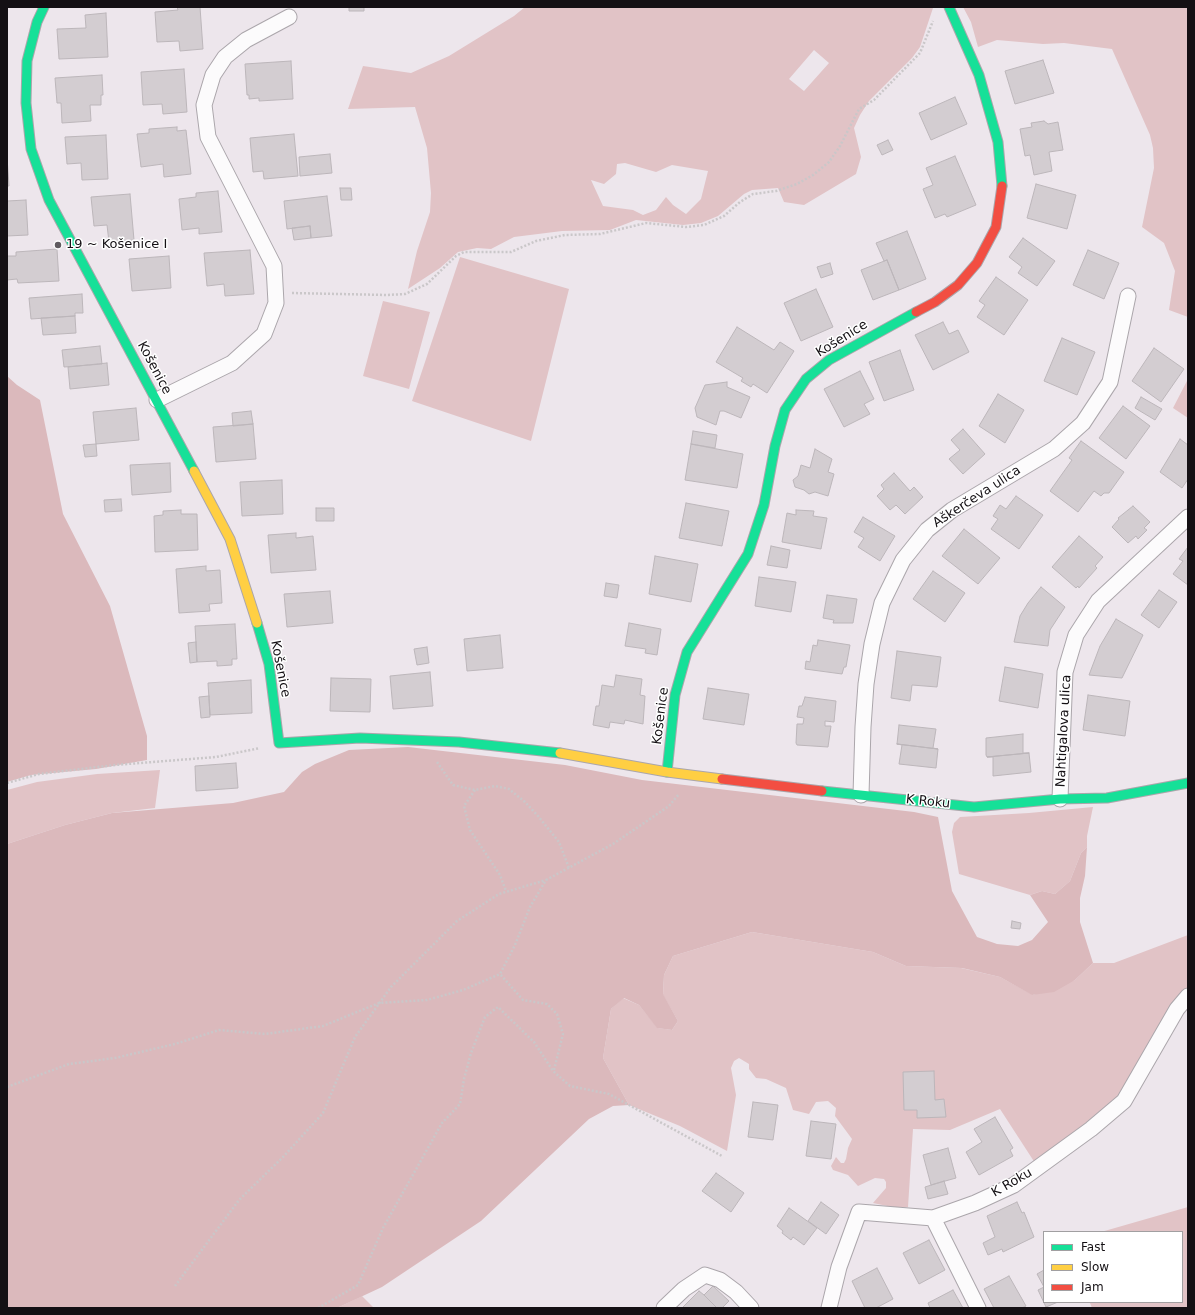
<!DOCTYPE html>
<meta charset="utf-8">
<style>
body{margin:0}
#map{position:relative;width:1195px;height:1315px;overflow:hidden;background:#ede6ec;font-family:"DejaVu Sans",sans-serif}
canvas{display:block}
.frame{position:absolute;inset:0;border:8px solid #141014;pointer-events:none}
.legend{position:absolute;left:1043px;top:1231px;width:140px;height:72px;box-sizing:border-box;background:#fff;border:1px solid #a19fa1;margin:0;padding:5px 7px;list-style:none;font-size:12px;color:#141014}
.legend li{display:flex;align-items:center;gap:8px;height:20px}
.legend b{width:20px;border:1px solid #a19fa1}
</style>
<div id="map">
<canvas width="1195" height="1315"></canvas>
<div class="frame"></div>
<ul class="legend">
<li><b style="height:5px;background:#16e098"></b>Fast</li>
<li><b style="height:5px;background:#ffcf43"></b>Slow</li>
<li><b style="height:5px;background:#f24e42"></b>Jam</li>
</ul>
</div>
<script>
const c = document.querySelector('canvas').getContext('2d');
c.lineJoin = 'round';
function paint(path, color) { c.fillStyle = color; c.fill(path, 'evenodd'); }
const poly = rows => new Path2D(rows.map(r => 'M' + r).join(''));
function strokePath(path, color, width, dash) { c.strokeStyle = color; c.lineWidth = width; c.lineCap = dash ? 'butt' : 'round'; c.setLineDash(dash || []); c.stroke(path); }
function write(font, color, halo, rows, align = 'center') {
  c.font = font + ' "DejaVu Sans",sans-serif'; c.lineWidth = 3; c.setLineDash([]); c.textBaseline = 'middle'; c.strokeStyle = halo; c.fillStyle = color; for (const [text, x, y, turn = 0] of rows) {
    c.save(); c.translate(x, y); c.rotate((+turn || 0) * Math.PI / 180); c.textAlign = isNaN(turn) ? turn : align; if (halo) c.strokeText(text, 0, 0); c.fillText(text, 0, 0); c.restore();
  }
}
paint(poly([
 [525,7,933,7,933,8,920,47,912,58,869,101,860,115,854,128,861,157,856,174,804,205,784,202,778,188,752,190,744,194,718,216,701,223,683,225,636,220,610,230,562,231,514,237,491,249,477,248,458,252,440,268,408,289,417,251,430,212,431,193,427,148,415,107,348,109,363,66,411,73,449,56,514,16],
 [814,50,829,63,804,91,789,79],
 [625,163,656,172,672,165,708,171,701,199,686,214,673,205,666,197,656,210,643,215,633,210,603,206,591,180,604,184,616,174,617,164],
 [963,7,1188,7,1188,317,1169,310,1175,271,1164,243,1142,227,1154,168,1153,148,1150,135,1112,49,1064,43,1043,44,997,40,978,47,971,22],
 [460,257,569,289,531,441,412,401],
 [383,301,430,312,409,389,363,376],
 [1188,379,1188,418,1173,408],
 [160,770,155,808,112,813,65,825,7,844,7,790,37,782,97,774],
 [1093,807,1087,836,1087,847,1081,853,1070,881,1055,894,1042,891,1030,895,959,874,952,832,954,823,960,817,1029,813],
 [752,932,873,952,906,966,961,968,1000,977,1033,995,1075,980,1093,963,1114,963,1188,935,1188,989,1138,1068,1111,1106,1035,1163,1000,1109,950,1130,913,1129,908,1207,897,1208,873,1203,886,1188,886,1182,884,1179,875,1178,858,1186,848,1175,833,1170,831,1166,836,1157,841,1163,844,1163,846,1159,848,1148,852,1139,835,1116,836,1108,828,1101,816,1102,809,1114,793,1110,786,1088,766,1079,756,1078,749,1069,749,1064,739,1058,734,1061,731,1068,736,1095,727,1151,680,1126,629,1105,603,1058,611,1009,623,998,639,1005,658,1028,672,1030,678,1021,663,995,664,975,673,956],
 [1188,1207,1188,1308,1092,1308,1090,1303,1092,1302,1182,1302,1182,1232,1101,1232],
 [362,1296,374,1308,337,1308]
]), '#e1c3c6');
paint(poly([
 [7,376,17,385,40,400,63,514,110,606,147,736,147,760,96,769,31,775,7,782],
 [408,747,565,765,642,780,914,812,938,817,952,891,977,937,997,944,1018,946,1032,940,1048,922,1030,895,1042,891,1055,894,1070,881,1081,853,1087,847,1085,876,1080,898,1080,922,1093,963,1075,980,1054,992,1032,995,1000,977,962,968,906,966,873,952,752,932,673,956,664,975,663,994,678,1021,672,1030,657,1028,639,1005,624,998,611,1009,603,1058,629,1105,613,1106,589,1119,481,1221,382,1287,337,1308,7,1308,7,844,65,825,112,813,233,803,284,792,302,772,315,764,349,750]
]), '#dbb9bc');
const building = poly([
 [177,7,200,7,203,49,180,51,179,41,157,42,155,12,178,10,177,7],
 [349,7,364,7,364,11,349,11,349,7],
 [106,13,108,57,59,59,57,29,86,28,85,15,106,13],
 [1043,60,1054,93,1015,104,1005,71,1043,60],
 [291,61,293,99,259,101,259,98,249,99,249,95,247,95,245,64,291,61],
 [184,69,187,112,163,114,162,104,143,105,141,72,184,69],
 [102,75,103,95,101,95,101,105,90,105,91,121,62,123,61,103,57,103,55,78,102,75],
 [955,97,967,124,931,140,919,113,955,97],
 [1044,121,1048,124,1058,122,1063,150,1049,152,1052,171,1034,175,1030,155,1025,156,1020,129,1032,127,1031,123,1044,121],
 [177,127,177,131,186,130,191,174,164,177,163,164,141,167,137,134,149,133,149,129,177,127],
 [294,134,298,176,264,179,263,171,253,172,250,138,294,134],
 [106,135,108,179,82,180,81,163,67,164,65,137,106,135],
 [888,140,893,150,882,155,877,145,888,140],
 [330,154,332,173,300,176,299,157,330,154],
 [955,156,976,205,947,217,945,214,935,218,923,189,933,185,926,168,955,156],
 [7,157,9,186,7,186,7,157],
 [1036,184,1076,195,1067,229,1027,218,1036,184],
 [340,188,351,188,352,200,341,200,340,188],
 [218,191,222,232,199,234,199,228,182,230,179,199,196,197,196,193,218,191],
 [130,194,134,240,109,242,107,225,94,226,91,197,130,194],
 [327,196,332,236,311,238,310,226,287,229,284,201,327,196],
 [26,200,28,235,7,236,7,201,26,200],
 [310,226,311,238,294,240,292,228,310,226],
 [907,231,926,279,899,290,887,260,884,261,876,243,907,231],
 [1023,238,1055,261,1037,286,1018,273,1022,267,1009,257,1023,238],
 [57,249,59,281,18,283,17,279,7,280,7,256,16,256,16,252,57,249],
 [250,250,254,294,225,296,224,284,207,286,204,253,250,250],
 [1088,250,1119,263,1104,299,1073,285,1088,250],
 [169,256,171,288,132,291,129,259,169,256],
 [887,260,899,290,873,300,861,270,887,260],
 [830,263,833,274,821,278,817,267,830,263],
 [996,277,1028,300,1004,335,977,317,985,305,979,301,996,277],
 [816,289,833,327,801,341,784,303,816,289],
 [82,294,83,313,75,313,75,316,31,319,29,298,82,294],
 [75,316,76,333,43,335,41,318,75,316],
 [943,322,949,334,958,330,969,352,933,370,915,335,943,322],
 [737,327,774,350,780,342,794,351,767,393,753,384,751,387,741,381,743,378,716,362,737,327],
 [1062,338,1095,352,1077,395,1044,381,1062,338],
 [100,346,102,364,64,367,62,350,100,346],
 [1154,348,1184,369,1161,402,1132,381,1154,348],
 [900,350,914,390,884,401,869,362,900,350],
 [107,363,109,385,70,389,68,367,107,363],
 [860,371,874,399,864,404,870,414,844,427,824,389,860,371],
 [727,382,727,387,750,397,741,418,724,411,720,411,716,425,697,417,695,408,705,385,727,382],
 [998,394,1024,410,1005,443,979,426,998,394],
 [1141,397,1162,409,1155,420,1135,408,1141,397],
 [1123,406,1150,426,1126,459,1099,438,1123,406],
 [136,408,139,440,96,444,93,412,136,408],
 [251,411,253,424,233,426,232,413,251,411],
 [253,424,256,459,216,462,213,427,253,424],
 [963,429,985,454,963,474,949,459,960,450,951,440,963,429],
 [693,431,717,435,715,448,691,444,693,431],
 [1180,439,1188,445,1188,479,1182,488,1160,472,1180,439],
 [1081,441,1124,472,1109,493,1104,493,1101,496,1094,491,1078,512,1050,491,1072,460,1069,458,1081,441],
 [96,444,97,456,85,457,83,445,96,444],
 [691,444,743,454,737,488,685,480,691,444],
 [815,449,832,459,828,472,834,474,828,496,815,492,809,494,804,490,795,487,793,480,798,476,801,465,810,468,815,449],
 [170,463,171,492,132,495,130,465,170,463],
 [894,473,910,491,914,487,923,497,905,514,896,505,890,510,877,496,884,489,881,485,894,473],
 [282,480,283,514,242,516,240,482,282,480],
 [1016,496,1043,515,1019,549,991,529,998,519,993,516,1000,505,1006,509,1016,496],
 [121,499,122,511,105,512,104,500,121,499],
 [686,503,729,511,722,546,679,538,686,503],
 [1133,506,1150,522,1144,528,1147,530,1138,539,1136,536,1128,543,1112,527,1119,519,1118,518,1133,506],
 [316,508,334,508,334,521,316,521,316,508],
 [181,510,181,514,197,514,198,550,155,552,154,516,163,515,163,511,181,510],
 [796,510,814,511,813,516,827,518,821,549,782,542,787,513,796,515,796,510],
 [863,517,895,536,880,561,858,547,864,538,854,532,863,517],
 [964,529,1000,558,978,584,942,556,964,529],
 [296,533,296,538,313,536,316,570,271,573,268,535,296,533],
 [1079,536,1103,557,1095,566,1097,568,1079,588,1078,586,1076,588,1052,567,1079,536],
 [771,546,790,550,787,568,767,565,771,546],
 [1188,547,1188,585,1173,574,1183,561,1179,559,1188,547],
 [655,556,698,564,691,602,649,594,655,556],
 [206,566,206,571,220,570,222,603,209,604,210,611,179,613,176,569,206,566],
 [933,571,965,593,945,622,913,599,933,571],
 [759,577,796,582,791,612,755,606,759,577],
 [606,583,619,585,617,598,604,596,606,583],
 [1041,587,1065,607,1050,630,1048,646,1014,642,1020,616,1028,603,1041,587],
 [1159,590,1177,602,1159,628,1141,615,1159,590],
 [330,591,333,623,287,627,284,594,330,591],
 [827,595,857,599,853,623,833,623,834,620,823,618,827,595],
 [1116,619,1143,635,1122,678,1089,675,1100,646,1116,619],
 [629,623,661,629,657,655,645,653,646,649,625,646,629,623],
 [235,624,237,659,232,659,232,665,217,666,217,661,197,662,195,626,235,624],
 [500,635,503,668,467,671,464,639,500,635],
 [818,640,850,645,846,667,844,667,842,674,805,669,806,661,810,662,813,645,817,646,818,640],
 [196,642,197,662,190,663,188,643,196,642],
 [427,647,429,663,417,665,414,649,427,647],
 [897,651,941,657,937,687,912,685,910,701,891,698,897,651],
 [1005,667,1043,674,1038,708,999,701,1005,667],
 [430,672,433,706,393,709,390,676,430,672],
 [616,675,642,679,640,695,645,696,643,724,625,720,624,724,610,722,609,728,593,725,596,706,599,706,602,685,614,687,616,675],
 [331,678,371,679,370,712,330,711,331,678],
 [251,680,252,713,210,715,208,683,251,680],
 [708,688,749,694,744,725,703,719,708,688],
 [1088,695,1130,701,1125,736,1083,730,1088,695],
 [209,696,210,717,201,718,199,697,209,696],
 [805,697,836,701,834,722,825,721,825,726,831,726,828,747,797,745,796,743,797,724,803,724,804,718,797,717,799,706,802,706,805,697],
 [899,725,936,729,933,748,938,749,897,744,899,725],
 [1023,734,1023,753,1029,753,987,757,986,755,986,738,1023,734],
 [897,744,938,749,936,768,899,764,902,745,897,744],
 [1029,753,1031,772,993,776,993,757,987,757,1029,753],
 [236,763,238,788,196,791,195,766,236,763],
 [1012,921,1021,923,1020,929,1011,928,1012,921],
 [934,1071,935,1100,944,1099,946,1117,917,1118,917,1110,904,1110,903,1072,934,1071],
 [753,1102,778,1105,773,1140,748,1137,753,1102],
 [995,1117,1013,1148,1010,1150,1013,1156,979,1175,966,1152,982,1142,974,1129,995,1117],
 [811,1121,836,1124,831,1159,806,1156,811,1121],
 [948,1148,956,1178,931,1185,923,1155,948,1148],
 [716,1173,744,1193,731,1212,702,1191,716,1173],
 [944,1181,948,1194,928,1199,925,1187,944,1181],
 [821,1202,839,1215,826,1234,808,1221,821,1202],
 [1017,1202,1022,1213,1024,1212,1034,1237,1003,1252,1002,1249,988,1255,983,1243,995,1237,987,1216,1017,1202],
 [789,1208,817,1228,804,1245,793,1237,791,1240,782,1233,783,1231,777,1226,789,1208],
 [929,1240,945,1270,919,1284,903,1253,929,1240],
 [877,1268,893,1299,876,1308,865,1308,852,1281,877,1268],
 [1044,1270,1044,1287,1037,1274,1044,1270],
 [1009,1276,1026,1306,1022,1308,994,1308,984,1289,1009,1276],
 [713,1286,729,1301,722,1308,717,1308,704,1295,713,1286],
 [1044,1287,1044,1302,1058,1302,1046,1307,1038,1290,1044,1287],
 [953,1290,963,1308,930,1308,928,1303,953,1290],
 [699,1291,704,1295,717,1308,682,1308,699,1291]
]);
paint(building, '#d3cdd1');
strokePath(building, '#bcb6ba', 1);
const street = poly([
 [157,400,232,363,264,334,276,303,274,266,208,137,204,105,213,75,225,57,246,40,289,17],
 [861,795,863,727,866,684,872,644,882,603,903,560,927,530,952,510,1054,449,1083,423,1110,382,1128,296],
 [1060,799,1065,672,1076,635,1098,601,1188,517],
 [933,1218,978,1308],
 [664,1308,684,1289,705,1275,720,1280,736,1292,751,1308],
 [829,1308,839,1267,859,1212,933,1218,975,1203,1014,1185,1091,1129,1124,1101,1177,1009,1188,996]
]);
const fast = poly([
 [44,7,37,22,27,61,26,103,31,149,49,200,194,471],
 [949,7,979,75,998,142,1002,186],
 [257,623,269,664,279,743,360,738,459,742,560,753],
 [667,772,675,695,687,652,748,554,764,505,775,446,785,410,806,379,829,360,916,312],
 [822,791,974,807,1060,799,1107,798,1188,783]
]);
const slow = poly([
 [194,471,230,539,257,623],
 [560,753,667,772,722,779]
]);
const jam = poly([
 [916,312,935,302,958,285,977,263,996,227,1002,186],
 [722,779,822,791]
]);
strokePath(street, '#aba6ab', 17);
strokePath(fast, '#aba6ab', 11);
strokePath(slow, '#aba6ab', 11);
strokePath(jam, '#aba6ab', 11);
strokePath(poly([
 [292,293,387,295,405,294,427,284,456,256,464,252,511,252,536,241,565,235,600,234,646,223,686,227,704,225,724,216,740,202,753,194,776,191,797,184,813,175,829,162,840,146,859,109,874,100,920,53,933,21],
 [437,762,453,785,475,790,495,786,509,789,525,802,538,816,559,842,569,868],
 [7,783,39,774,115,765,216,757,260,748],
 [475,790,464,806,470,830,500,875,506,891],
 [554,1070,563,1034,557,1014,547,1004,523,1000,500,974,515,945,530,907,546,880,613,844,669,806,679,794],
 [7,1087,69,1064,115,1058,175,1044,219,1030,265,1034,323,1026,379,1003,427,1000,463,990,500,974],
 [175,1286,239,1200,284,1156,323,1113,355,1037,391,987,457,921,499,894,546,880],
 [318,1308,358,1285,383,1228,442,1123,460,1104,464,1079,471,1053,485,1017,498,1007,534,1042,553,1071,570,1086,609,1094,722,1156]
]), '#cac7c9', 2.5, [2, 2]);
strokePath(street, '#fcfbfc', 15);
strokePath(fast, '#16e098', 9);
strokePath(slow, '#ffcf43', 9);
strokePath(jam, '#f24e42', 9);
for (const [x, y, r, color] of [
 [58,245,4,"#605b60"]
]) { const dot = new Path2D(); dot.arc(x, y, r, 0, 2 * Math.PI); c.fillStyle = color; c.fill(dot); strokePath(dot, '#fff', 1.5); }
write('13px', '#141014', '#fff', [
 ["19 ~ Košenice I",66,245]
], 'left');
write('13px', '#141014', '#fff', [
 ["Košenice",842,339,-32],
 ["Košenice",154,368,62],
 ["Aškerčeva ulica",977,497,-33],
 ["Košenice",280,669,79],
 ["Košenice",661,716,-83],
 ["Nahtigalova ulica",1064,731,-87],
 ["K Roku",928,802,6],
 ["K Roku",1012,1183,-30]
]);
</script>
